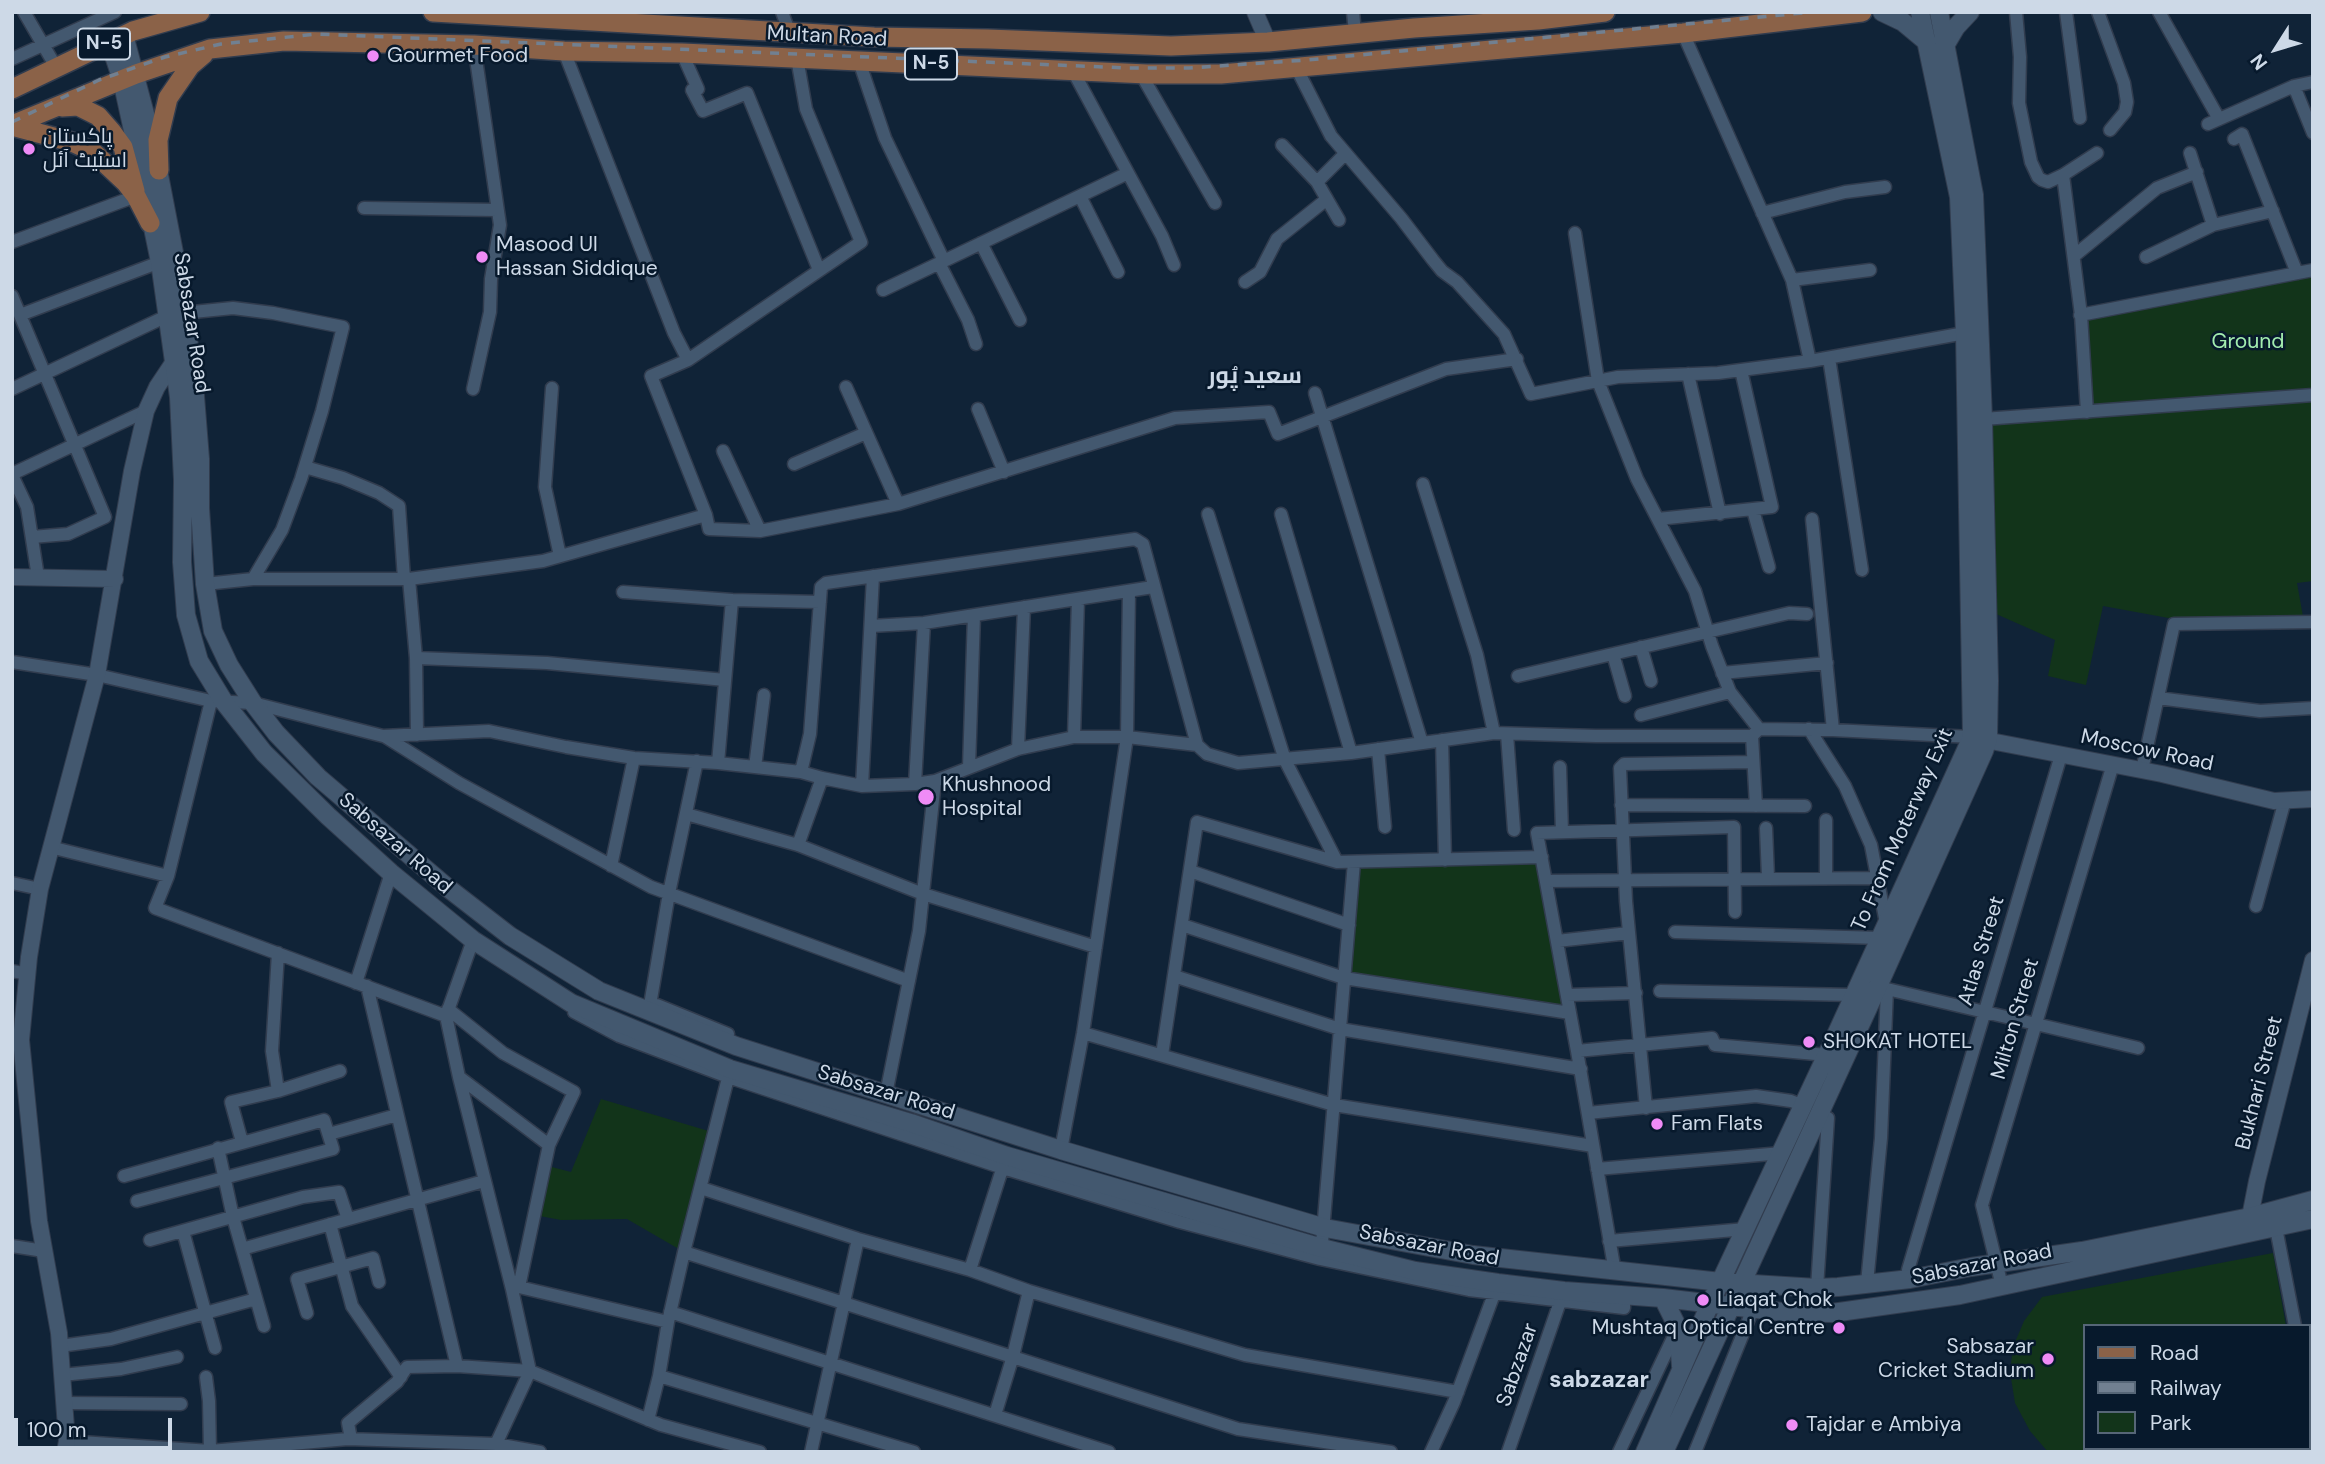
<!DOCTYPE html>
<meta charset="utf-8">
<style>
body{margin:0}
#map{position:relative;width:2325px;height:1464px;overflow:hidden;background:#102337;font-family:"DM Sans",sans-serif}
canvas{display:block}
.frame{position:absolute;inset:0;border:14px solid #cdd9e7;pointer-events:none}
.legend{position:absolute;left:2083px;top:1324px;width:228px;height:126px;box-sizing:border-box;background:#07192c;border:2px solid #566677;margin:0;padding:9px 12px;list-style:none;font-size:21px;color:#cdd9e7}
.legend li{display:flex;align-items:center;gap:14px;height:35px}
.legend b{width:35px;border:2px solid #566677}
.north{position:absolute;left:2241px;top:14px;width:70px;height:70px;-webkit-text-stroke:5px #07192c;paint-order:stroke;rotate:233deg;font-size:19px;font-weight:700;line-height:28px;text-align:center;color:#cdd9e7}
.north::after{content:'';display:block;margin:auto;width:24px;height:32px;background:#cdd9e7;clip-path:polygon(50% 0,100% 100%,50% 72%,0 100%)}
.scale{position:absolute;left:14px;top:1418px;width:158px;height:32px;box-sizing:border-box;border:4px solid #cdd9e7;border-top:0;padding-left:9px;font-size:21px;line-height:24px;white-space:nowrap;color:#cdd9e7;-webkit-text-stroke:5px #07192c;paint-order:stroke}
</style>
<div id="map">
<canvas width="2325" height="1464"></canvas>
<div class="frame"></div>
<ul class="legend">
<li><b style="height:9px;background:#8b6248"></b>Road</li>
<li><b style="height:9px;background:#718091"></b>Railway</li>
<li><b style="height:19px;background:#12341a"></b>Park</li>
</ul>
<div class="north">N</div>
<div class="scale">100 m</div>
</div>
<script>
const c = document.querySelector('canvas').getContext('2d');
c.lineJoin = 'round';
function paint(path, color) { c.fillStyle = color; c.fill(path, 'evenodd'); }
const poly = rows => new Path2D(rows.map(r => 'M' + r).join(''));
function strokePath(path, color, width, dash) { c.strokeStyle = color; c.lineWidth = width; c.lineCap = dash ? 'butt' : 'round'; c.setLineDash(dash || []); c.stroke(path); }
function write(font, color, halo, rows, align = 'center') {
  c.font = font + ' "DM Sans",Cairo,sans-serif'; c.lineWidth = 5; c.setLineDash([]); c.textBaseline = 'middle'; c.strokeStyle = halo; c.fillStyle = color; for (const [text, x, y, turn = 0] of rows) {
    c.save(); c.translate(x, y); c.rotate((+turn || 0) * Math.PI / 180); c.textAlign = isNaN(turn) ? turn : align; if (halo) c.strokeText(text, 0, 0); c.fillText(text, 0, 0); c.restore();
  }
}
paint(poly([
 [2313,270,2313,581,2297,583,2304,622,2174,619,2103,606,2086,685,2048,676,2055,640,1987,610,1983,419,2086,411,2080,315],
 [1542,857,1570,1013,1344,982,1354,862],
 [601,1099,712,1132,684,1252,627,1219,561,1220,529,1214,544,1165,571,1172],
 [2273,1253,2286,1326,2085,1326,2085,1448,2211,1448,2190,1452,2048,1452,2030,1431,2015,1403,2010,1372,2013,1347,2024,1321,2042,1297]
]), '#12341a');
const minor = poly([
 [24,12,56,67],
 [782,12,789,31],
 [1353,12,1355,33],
 [2016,12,2020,57,2019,103,2031,162,2038,177,2042,180,2048,182,2063,175],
 [2066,12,2080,118],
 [2098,12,2124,83,2127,102,2125,112,2110,130],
 [2159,12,2219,119],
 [1683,33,1792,280,1810,361],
 [564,51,674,333,688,360],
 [682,53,698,89,692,90,703,111,747,93,819,270],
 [797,58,806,109,861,242,688,360,651,376,706,515,709,529,760,531,898,504,1175,418,1269,412,1278,434,1446,369,1517,359],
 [12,59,115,12],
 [859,61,885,138,944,261],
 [1296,67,1331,136,1401,218,1433,260,1442,271,1457,282,1504,334,1531,394,1618,377,1718,373,1810,361,1965,333],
 [1073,71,1162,236,1174,265],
 [1141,74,1215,203],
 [2294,86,2313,133],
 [2208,124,2294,86,2313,82],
 [2234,139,2242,134,2297,273],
 [1282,145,1317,182,1339,220],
 [2190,153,2213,225],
 [1317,182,1345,154],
 [1080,196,1118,272],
 [364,208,497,210],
 [1762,213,1845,192,1885,187],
 [1575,233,1598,381,1637,479,1695,591,1712,646,1730,692,1759,729],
 [12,242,136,196],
 [981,243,1020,320],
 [2074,256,2157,188,2197,172],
 [2146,257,2213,225,2273,211],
 [939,263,968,320,976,344],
 [1792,280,1870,270],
 [1245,282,1260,272,1277,239,1327,199],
 [883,290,1128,173],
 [12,296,105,517,68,534,32,537],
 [183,313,233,308,273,313,343,327,322,411,301,479,282,530,253,579],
 [20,315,160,262],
 [2080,315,2313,270],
 [1829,358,1862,570],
 [1688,374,1720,514],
 [846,387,898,504],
 [552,388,545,487,560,556],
 [12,389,167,316],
 [473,389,490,312,491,279,500,225,474,45],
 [1315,393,1422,743],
 [978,409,1004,472],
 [2087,412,2081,315,2063,175,2097,153],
 [1983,419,2313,395],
 [723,451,760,531],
 [794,464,866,433],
 [305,467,343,478,379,493,399,506,404,579],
 [12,474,146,411],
 [12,475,27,507,38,577],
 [1423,484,1477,655,1494,733],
 [1753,510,1769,567],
 [1208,514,1285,760,1337,862],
 [1281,514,1351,753],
 [1658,519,1772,507,1741,370],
 [1812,519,1833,730],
 [409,579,543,561,706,515],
 [205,584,253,579,409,579,416,658,417,735],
 [623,592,732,600,820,602],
 [871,626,924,623,1153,587],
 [1641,647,1651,681],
 [1613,654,1625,696],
 [416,658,547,663,725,680],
 [12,662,97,675,211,701,253,703,383,736,489,731,566,747,634,758,718,763,801,772,822,778,862,786,915,784,935,781,1018,749,1074,737,1127,737,1197,745],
 [1722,673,1827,663],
 [1518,676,1789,613,1807,614],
 [2158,698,2260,711,2313,708],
 [1641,715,1730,692],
 [1809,729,1845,786,1871,845,1886,923],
 [1507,734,1514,830],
 [384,736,459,783,651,887,909,981],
 [1752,736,1756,806],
 [1074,737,1078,599],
 [1442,740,1445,860],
 [1018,749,1024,607],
 [1378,749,1385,827],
 [718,763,732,600],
 [755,767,764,695],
 [969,767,974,615],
 [1560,767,1562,832],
 [2142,770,2174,624,2313,622],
 [801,772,810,734,821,587,826,583,1135,539,1143,544,1197,745,1207,754,1238,763,1351,753,1494,733,1596,736,1752,736,1759,729,1833,730,1972,737],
 [915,784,924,623],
 [862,786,873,576],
 [1621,805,1805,806],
 [686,814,798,845,923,894,1096,947],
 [1826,820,1826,877],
 [1766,828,1768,877],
 [798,845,822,778],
 [50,847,168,876,211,701],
 [611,866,634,758],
 [1190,871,1349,925],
 [168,876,155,908,446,1016],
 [1546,881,1878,878],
 [12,883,40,889],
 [2256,906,2285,800],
 [1182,925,1344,978,1570,1013],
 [1675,932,1880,938],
 [473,940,446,1016,459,1077,549,1145,519,1287,512,1289,530,1371,661,1425,760,1452],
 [1557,941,1629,933],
 [278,953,272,1051,278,1091],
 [12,971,28,974],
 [1174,976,1340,1029,1581,1069],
 [356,983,391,873],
 [367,986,457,1366],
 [1887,989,2138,1048],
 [1660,991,1854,995],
 [1567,995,1636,993],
 [657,1005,728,1034],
 [448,1009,503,1053,574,1092,549,1145],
 [649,1011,669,893,697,761],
 [574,1012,619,1036,728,1077,1003,1168,1180,1222,1320,1259,1469,1290,1624,1308,1624,1294],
 [1083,1033,1334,1105,1593,1146],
 [1577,1051,1712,1038,1715,1045,1827,1055],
 [1162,1055,1197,822,1337,862,1542,857],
 [730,1070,684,1252,668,1322,659,1376,914,1452],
 [459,1077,512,1289],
 [886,1094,919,931,935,781],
 [1646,1108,1626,901,1620,768,1624,764,1753,762],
 [1588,1113,1756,1096,1791,1101,1804,1106],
 [329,1134,397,1115],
 [242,1142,231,1102,278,1091,340,1071],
 [218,1148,233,1217,264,1326],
 [1061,1150,1083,1033,1127,737,1129,591],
 [1597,1169,1782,1153],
 [124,1176,324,1120,333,1149,137,1201],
 [701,1188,858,1239,970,1270,1029,1291,1245,1355,1458,1392],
 [330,1224,352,1306,401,1377],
 [2276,1228,2295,1326],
 [183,1231,215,1348],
 [150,1240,303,1197,339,1192,348,1219],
 [1609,1241,1746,1229],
 [12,1246,44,1251],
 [242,1249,484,1181],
 [684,1252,1238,1429,1391,1452],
 [1321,1255,1354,862],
 [970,1270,1005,1160],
 [1615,1272,1577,1051,1537,833,1734,827,1735,912],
 [1910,1279,1908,1270,2061,755],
 [1867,1283,1881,1138,1887,989,1879,984],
 [2002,1286,1982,1205,2113,764],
 [519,1287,668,1322],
 [1817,1288,1828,1118,1820,1114],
 [670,1312,1109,1452],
 [307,1313,297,1279,373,1258,379,1282],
 [60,1346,111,1339,256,1299],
 [62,1375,121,1369,177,1357],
 [206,1377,209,1401,210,1451],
 [64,1403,181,1404],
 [2309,1404,2313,1422],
 [995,1415,1013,1356,1029,1291],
 [648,1420,659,1376],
 [351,1439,348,1423,397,1382,407,1367,457,1366,530,1371,496,1444],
 [67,1441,210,1451,348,1439,496,1444,540,1452],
 [811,1452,858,1239],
 [1431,1452,1454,1402,1497,1286],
 [1508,1452,1563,1293],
 [1619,1452,1672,1340,1680,1336],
 [1695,1452,1753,1309]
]);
const tertiary = poly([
 [1255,12,1268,42],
 [12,577,115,579],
 [1975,738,2162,774,2274,801,2313,799],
 [2250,1217,2257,1181,2313,960],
 [65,1452,67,1441,59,1333,39,1221,21,1040,29,957,40,889,97,675,132,471,146,411,157,387,173,363]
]);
const secondary = poly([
 [1882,12,1903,22,1927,42],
 [124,35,153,144,175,258,193,371,200,459,200,508,205,584,213,631,229,665,253,703,276,733,318,777,448,888,510,936,599,991,736,1046,1061,1150,1325,1228,1473,1255,1721,1282,1817,1288,1838,1287,1910,1279,1971,1267,2082,1251,2250,1217,2313,1200],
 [109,41,122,80,132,126,160,262,179,397,183,480,182,562,186,615,199,661,224,702,264,753,328,816,391,873,473,940,571,1003,730,1069,911,1123,1007,1156,1322,1248,1415,1271,1498,1283,1564,1291,1663,1298,1782,1312,1832,1313,1960,1295,2313,1219],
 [1946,44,1956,27,1970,12],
 [1663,1298,1678,1328,1681,1366],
 [1645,1452,1710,1304,1830,1048,1972,737,1965,333,1959,197,1920,12],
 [1664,1452,1879,984,1984,751,1988,739,1989,681,1983,419,1974,195,1939,12]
]);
const primary = poly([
 [433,12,874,37,988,39,1171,46,1268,42,1414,28,1538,20,1605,12],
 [12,89,133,31,200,12],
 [62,107,78,106,98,116,112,132,123,147,135,191],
 [12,125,136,74,210,49,284,41,474,45,564,51,682,53,1147,74,1221,74,1683,33,1862,12],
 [12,126,72,142,93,152,125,182,136,196,150,223],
 [159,170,158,140,168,98,190,66,204,54]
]);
strokePath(minor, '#313c4e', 15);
strokePath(tertiary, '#313c4e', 18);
strokePath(secondary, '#313c4e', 20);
strokePath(primary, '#313c4e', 22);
strokePath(minor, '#43586f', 12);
strokePath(tertiary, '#43586f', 16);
strokePath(secondary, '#43586f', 18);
strokePath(primary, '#8b6248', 19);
strokePath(poly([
 [12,122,99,80,165,57,221,44,317,34,1129,68,1189,68,1307,60,1813,12]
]), '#718091', 3.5, [9, 9]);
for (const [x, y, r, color] of [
 [373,56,7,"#ef8bf6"],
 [29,149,7,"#ef8bf6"],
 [482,257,7,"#ef8bf6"],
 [926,797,9,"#ef8bf6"],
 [1809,1042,7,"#ef8bf6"],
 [1657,1124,7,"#ef8bf6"],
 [1703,1300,7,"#ef8bf6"],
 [1839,1328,7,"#ef8bf6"],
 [2048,1359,7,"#ef8bf6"],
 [1792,1425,7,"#ef8bf6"]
]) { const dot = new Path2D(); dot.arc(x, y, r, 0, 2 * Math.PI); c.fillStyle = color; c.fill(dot); strokePath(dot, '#07192c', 2.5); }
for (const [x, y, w] of [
 [104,44,52],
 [931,64,52]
]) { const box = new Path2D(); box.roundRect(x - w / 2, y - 15.5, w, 31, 5); c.fillStyle = '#07192c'; c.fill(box); strokePath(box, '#cdd9e7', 2); }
write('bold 19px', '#cdd9e7', null, [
 ["N-5",104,44],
 ["N-5",931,64]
]);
write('21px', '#cdd9e7', '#07192c', [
 ["Multan Road",827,37,3],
 ["Sabsazar Road",191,323,81],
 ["Moscow Road",2147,751,12],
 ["To From Moterway Exit",1903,830,-66],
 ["Sabsazar Road",395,844,41],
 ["Atlas Street",1982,951,-73],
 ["Milton Street",2016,1019,-74],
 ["Bukhari Street",2260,1083,-76],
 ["Sabsazar Road",886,1093,17],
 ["Sabsazar Road",1429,1246,11],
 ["Sabsazar Road",1982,1265,-11],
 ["Sabzazar",1518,1365,-71]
]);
write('21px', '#cdd9e7', '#07192c', [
 ["Gourmet Food",387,56],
 ["پاکستان",43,137],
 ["اسٹیٹ آئل",43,161],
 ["Masood Ul",496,245],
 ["Hassan Siddique",496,269],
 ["Khushnood",942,785],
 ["Hospital",942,809],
 ["SHOKAT HOTEL",1823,1042],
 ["Fam Flats",1671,1124],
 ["Liaqat Chok",1717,1300],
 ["Mushtaq Optical Centre",1825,1328,"right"],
 ["Sabsazar",2034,1347,"right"],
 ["Cricket Stadium",2034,1371,"right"],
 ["Tajdar e Ambiya",1806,1425]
], 'left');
write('21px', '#a3edaf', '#07192c', [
 ["Ground",2248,342]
]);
write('bold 23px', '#cdd9e7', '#07192c', [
 ["سعید پُور",1255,377],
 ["sabzazar",1599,1381]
]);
</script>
